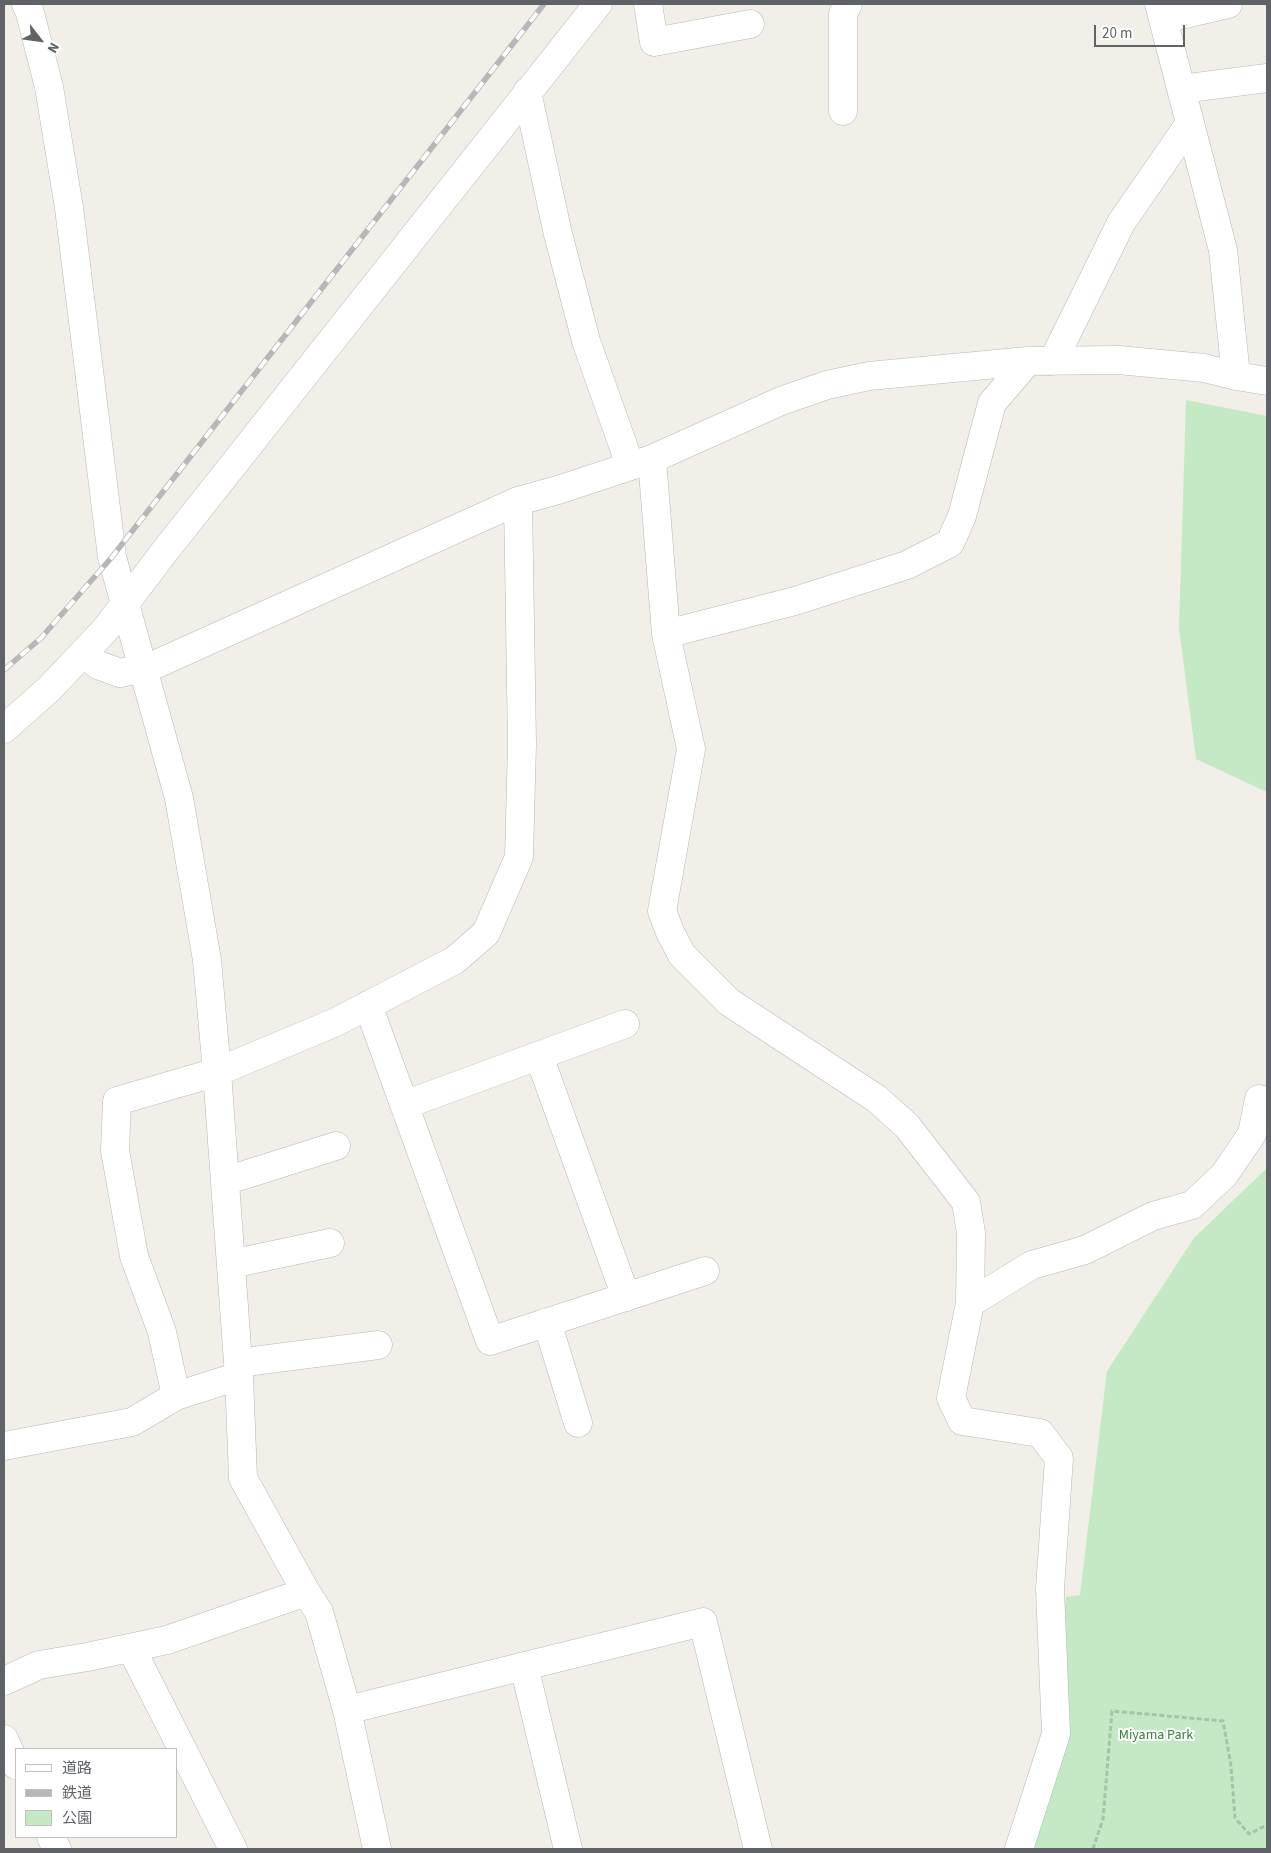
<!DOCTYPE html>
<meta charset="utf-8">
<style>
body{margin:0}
#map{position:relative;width:1271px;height:1853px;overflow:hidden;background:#f1efe8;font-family:"Source Sans 3","Noto Sans JP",sans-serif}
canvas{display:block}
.frame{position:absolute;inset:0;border:5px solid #5f6368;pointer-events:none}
.legend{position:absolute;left:15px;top:1748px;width:162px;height:90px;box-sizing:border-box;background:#fff;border:1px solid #bfc1c3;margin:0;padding:6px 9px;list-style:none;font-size:15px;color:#5f6368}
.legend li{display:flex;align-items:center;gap:10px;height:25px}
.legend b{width:25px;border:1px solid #bfc1c3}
.north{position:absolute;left:15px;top:15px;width:50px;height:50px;-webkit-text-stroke:4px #fff;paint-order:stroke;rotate:120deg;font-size:14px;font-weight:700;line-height:20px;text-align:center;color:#5f6368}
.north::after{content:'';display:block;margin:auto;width:18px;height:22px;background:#5f6368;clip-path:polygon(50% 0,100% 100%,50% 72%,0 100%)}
.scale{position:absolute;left:1094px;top:25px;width:91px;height:22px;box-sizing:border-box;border:2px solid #5f6368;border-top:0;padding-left:6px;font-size:15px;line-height:18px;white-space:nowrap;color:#5f6368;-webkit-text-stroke:4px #fff;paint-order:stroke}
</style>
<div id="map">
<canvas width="1271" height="1853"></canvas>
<div class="frame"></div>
<ul class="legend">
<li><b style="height:6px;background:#fff"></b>道路</li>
<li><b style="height:6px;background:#b6b7b8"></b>鉄道</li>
<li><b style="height:14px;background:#c5e8c5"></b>公園</li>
</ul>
<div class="north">N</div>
<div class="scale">20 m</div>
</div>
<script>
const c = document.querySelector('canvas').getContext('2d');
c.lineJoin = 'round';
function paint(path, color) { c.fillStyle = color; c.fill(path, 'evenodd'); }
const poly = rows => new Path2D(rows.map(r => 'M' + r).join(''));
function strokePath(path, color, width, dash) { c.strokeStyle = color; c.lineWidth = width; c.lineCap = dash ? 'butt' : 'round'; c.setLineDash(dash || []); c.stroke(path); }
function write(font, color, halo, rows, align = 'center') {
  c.font = font + ' "Source Sans 3",sans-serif'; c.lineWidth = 4; c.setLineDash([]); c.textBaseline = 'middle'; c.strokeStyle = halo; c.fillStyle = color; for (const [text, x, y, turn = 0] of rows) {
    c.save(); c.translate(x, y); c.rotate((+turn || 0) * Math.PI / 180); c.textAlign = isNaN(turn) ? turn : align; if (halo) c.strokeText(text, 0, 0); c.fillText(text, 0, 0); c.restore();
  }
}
paint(poly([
 [1186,400,1267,416,1267,792,1196,759,1179,628],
 [1267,1147,1267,1849,1027,1849,1066,1597,1080,1595,1107,1371,1194,1238,1267,1168]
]), '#c5e8c5');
const minor = poly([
 [26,4,30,13,49,87,69,208,112,557,179,798,207,960,217,1072,239,1376,243,1478,306,1592,319,1612,347,1710,377,1849],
 [648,4,654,42,750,24],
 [1159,4,1223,250,1236,376],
 [1163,19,1228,4],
 [1181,89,1267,78],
 [527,92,558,234,586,341,630,465],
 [843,111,843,14,848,4],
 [1053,361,1121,223,1190,123],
 [652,459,666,634,691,749,662,911,670,932,682,955,729,1002,877,1099,907,1126,966,1202,971,1233,970,1303,951,1398,962,1421,1040,1433,1059,1458,1050,1589,1056,1734,1019,1849],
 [666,634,795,601,907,565,950,543,962,516,992,403,1028,361],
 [84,653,98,665,120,673,150,667,518,501,558,490,652,459,781,401,827,385,869,376,1028,361,1118,360,1204,368,1236,376,1267,381],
 [4,729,49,689,105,630,165,551,598,4],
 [368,1005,490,1341,705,1271],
 [539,1056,626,1297],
 [404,1105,625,1024],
 [225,1181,336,1146],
 [231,1264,330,1243],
 [970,1303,1032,1265,1085,1250,1153,1216,1192,1205,1224,1175,1252,1134,1259,1099],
 [547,1322,578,1423],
 [238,1363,378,1345],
 [176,1396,162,1332,134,1256,115,1151,117,1101,217,1072,336,1022,455,960,486,933,519,857,522,744,518,501],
 [4,1446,132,1422,176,1396,239,1376],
 [131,1648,233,1849],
 [524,1666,568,1849],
 [4,1681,39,1665,87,1657,167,1640,306,1592],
 [347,1710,703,1622,758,1849],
 [4,1739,16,1765],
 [51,1837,57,1849]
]);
strokePath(minor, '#b5b8bc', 29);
strokePath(poly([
 [1093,1849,1103,1819,1112,1711,1223,1721,1231,1766,1235,1818,1249,1834,1267,1825]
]), '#9cc7a9', 3, [5, 2.5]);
strokePath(minor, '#fff', 28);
const rail = poly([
 [4,670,41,638,112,557,544,4]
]);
strokePath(rail, '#b6b7b8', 5.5);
strokePath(rail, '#fff', 4, [11]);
write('14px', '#348238', '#fff', [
 ["Miyama Park",1156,1736]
]);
</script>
